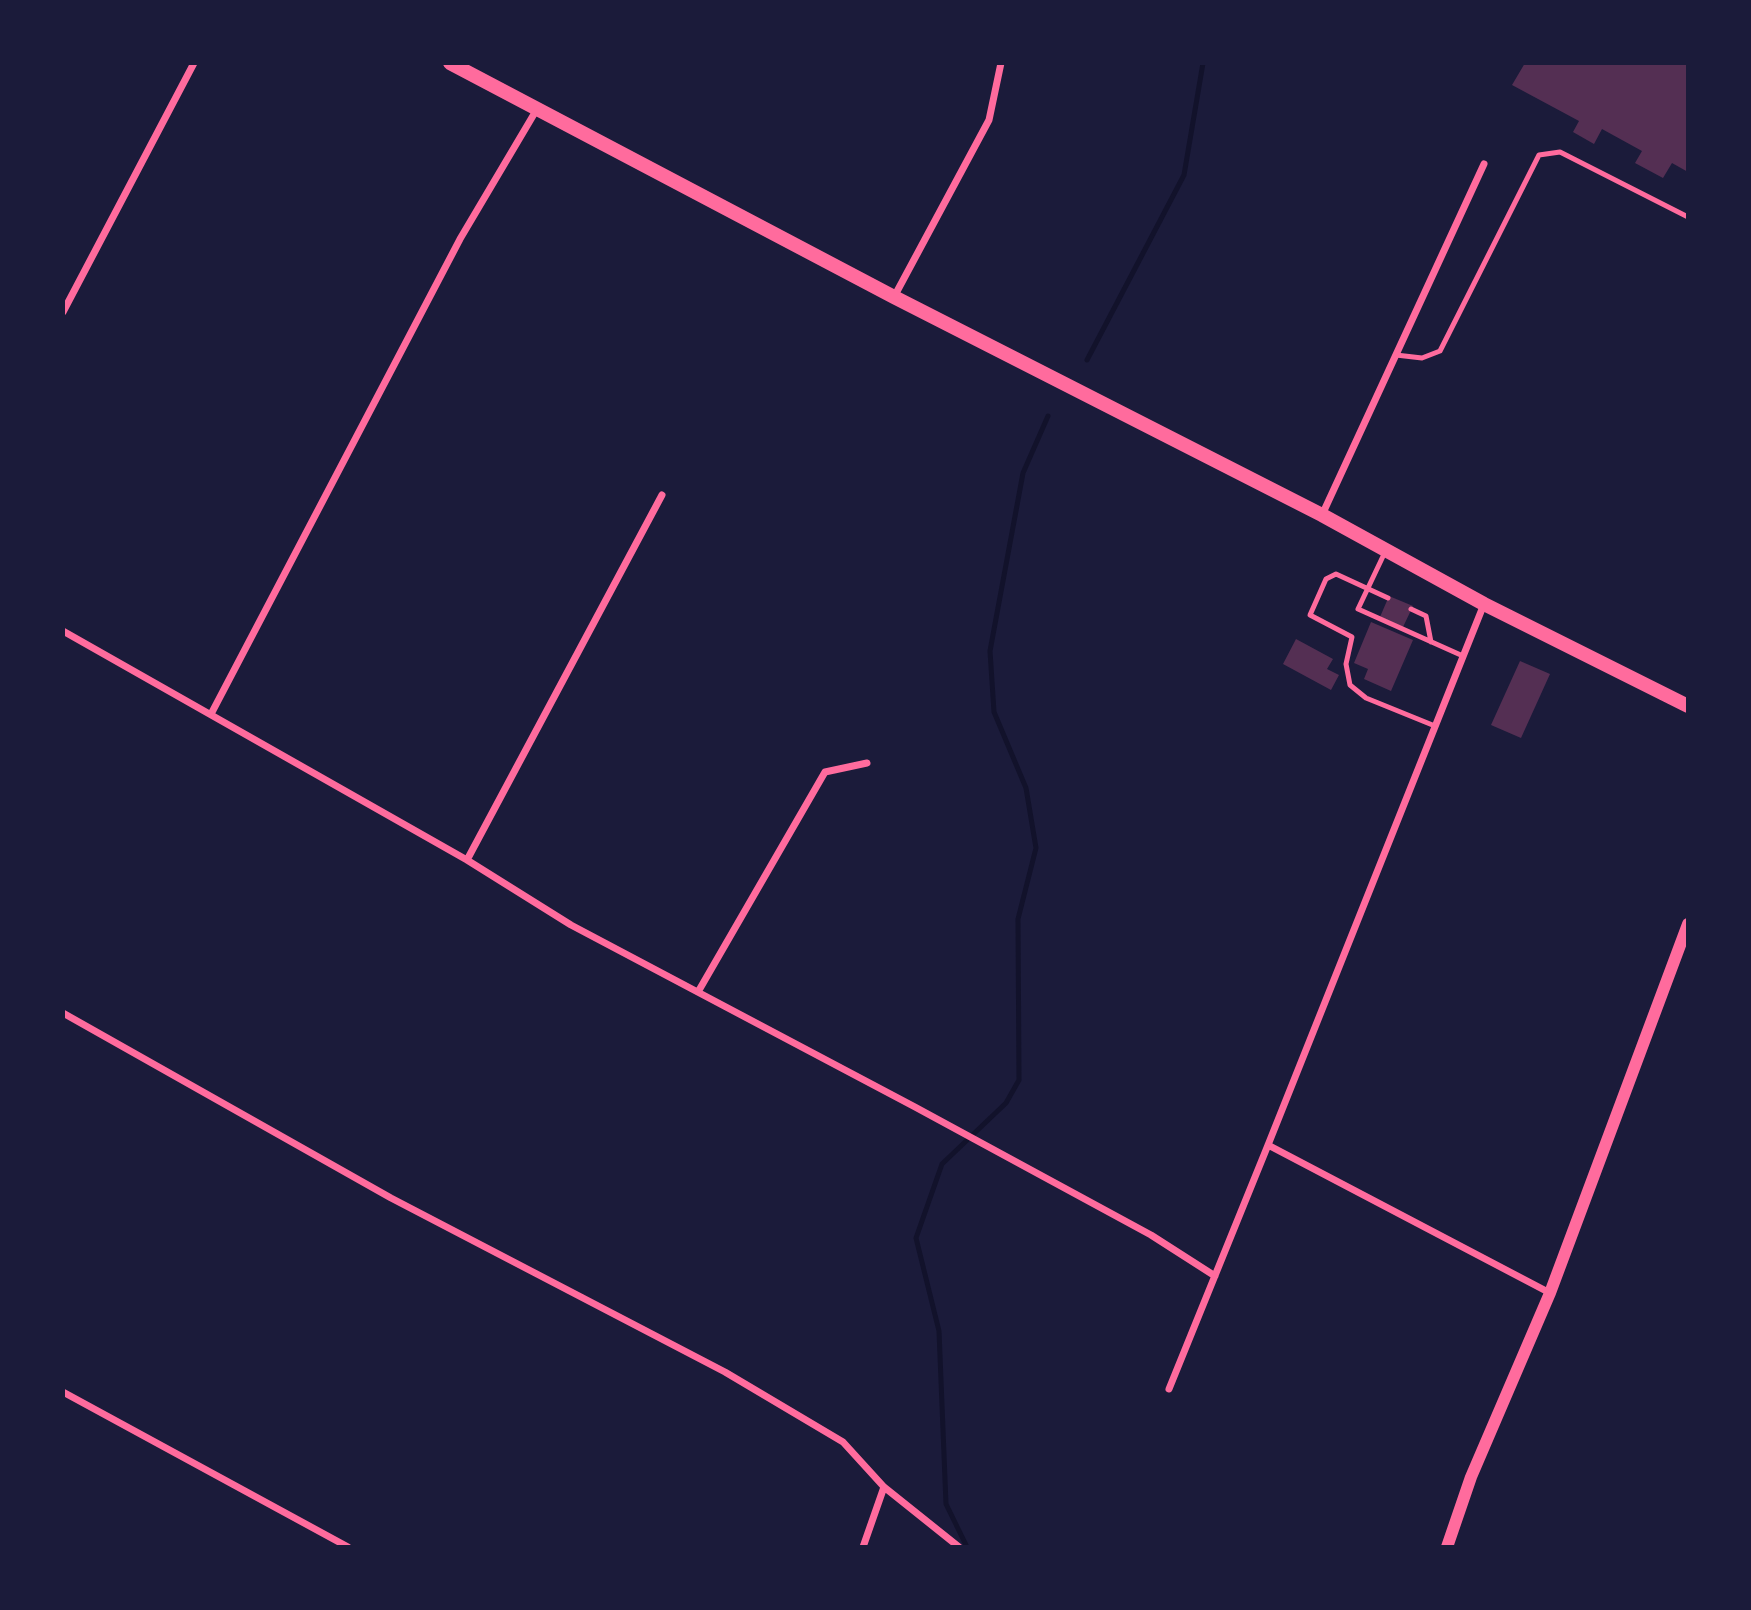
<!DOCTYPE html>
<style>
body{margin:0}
#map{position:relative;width:1751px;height:1610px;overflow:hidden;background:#1b1b3a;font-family:"Source Serif 4",serif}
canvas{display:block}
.frame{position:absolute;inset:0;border:65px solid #1b1b3a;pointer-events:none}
</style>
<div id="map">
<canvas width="1751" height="1610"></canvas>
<div class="frame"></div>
</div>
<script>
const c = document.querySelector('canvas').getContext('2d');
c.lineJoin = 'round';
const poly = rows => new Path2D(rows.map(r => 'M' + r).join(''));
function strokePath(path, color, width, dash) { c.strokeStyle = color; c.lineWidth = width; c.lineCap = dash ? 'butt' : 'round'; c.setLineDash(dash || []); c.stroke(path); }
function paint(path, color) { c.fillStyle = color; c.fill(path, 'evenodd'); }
strokePath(poly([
 [1087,360,1184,175,1203,63],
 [967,1547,946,1504,939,1331,916,1238,942,1164,1006,1103,1019,1080,1018,919,1036,848,1026,788,994,712,990,651,1023,473,1048,416]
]), '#12122b', 5);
paint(poly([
 [1525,63,1688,63,1688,172,1672,163,1663,178,1635,163,1642,151,1602,129,1594,144,1573,132,1579,121,1512,85],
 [1389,596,1413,606,1403,627,1380,617],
 [1371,622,1413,640,1391,691,1364,679,1368,669,1354,663],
 [1296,639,1333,659,1327,669,1339,675,1331,690,1283,664],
 [1520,661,1550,674,1521,738,1491,725]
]), '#542f53');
strokePath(poly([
 [1396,355,1422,358,1440,351,1539,155,1560,152,1688,217],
 [1386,550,1358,609,1463,656],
 [1388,598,1336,574,1326,579,1310,615,1352,637,1346,664,1350,685,1366,698,1435,726],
 [1411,609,1426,616,1431,642]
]), '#ff6b9d', 5);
strokePath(poly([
 [894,297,989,120,1001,63],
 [63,312,194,63],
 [1322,515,1484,164],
 [63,631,467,860,571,925,915,1107,1151,1235,1215,1276],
 [211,714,460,239,537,109],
 [467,860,662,495],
 [698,992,825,772,867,763],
 [63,1013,391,1198,725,1372,843,1442,884,1487,959,1547],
 [1268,1145,1550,1293],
 [1169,1389,1268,1145,1484,604],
 [63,1392,348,1547],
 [863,1547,884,1487]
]), '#ff6b9d', 7);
strokePath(poly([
 [1447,1547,1471,1477,1550,1293,1688,924]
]), '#ff6b9d', 12);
strokePath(poly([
 [450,63,894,297,1322,515,1484,604,1688,706]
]), '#ff6b9d', 14);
</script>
